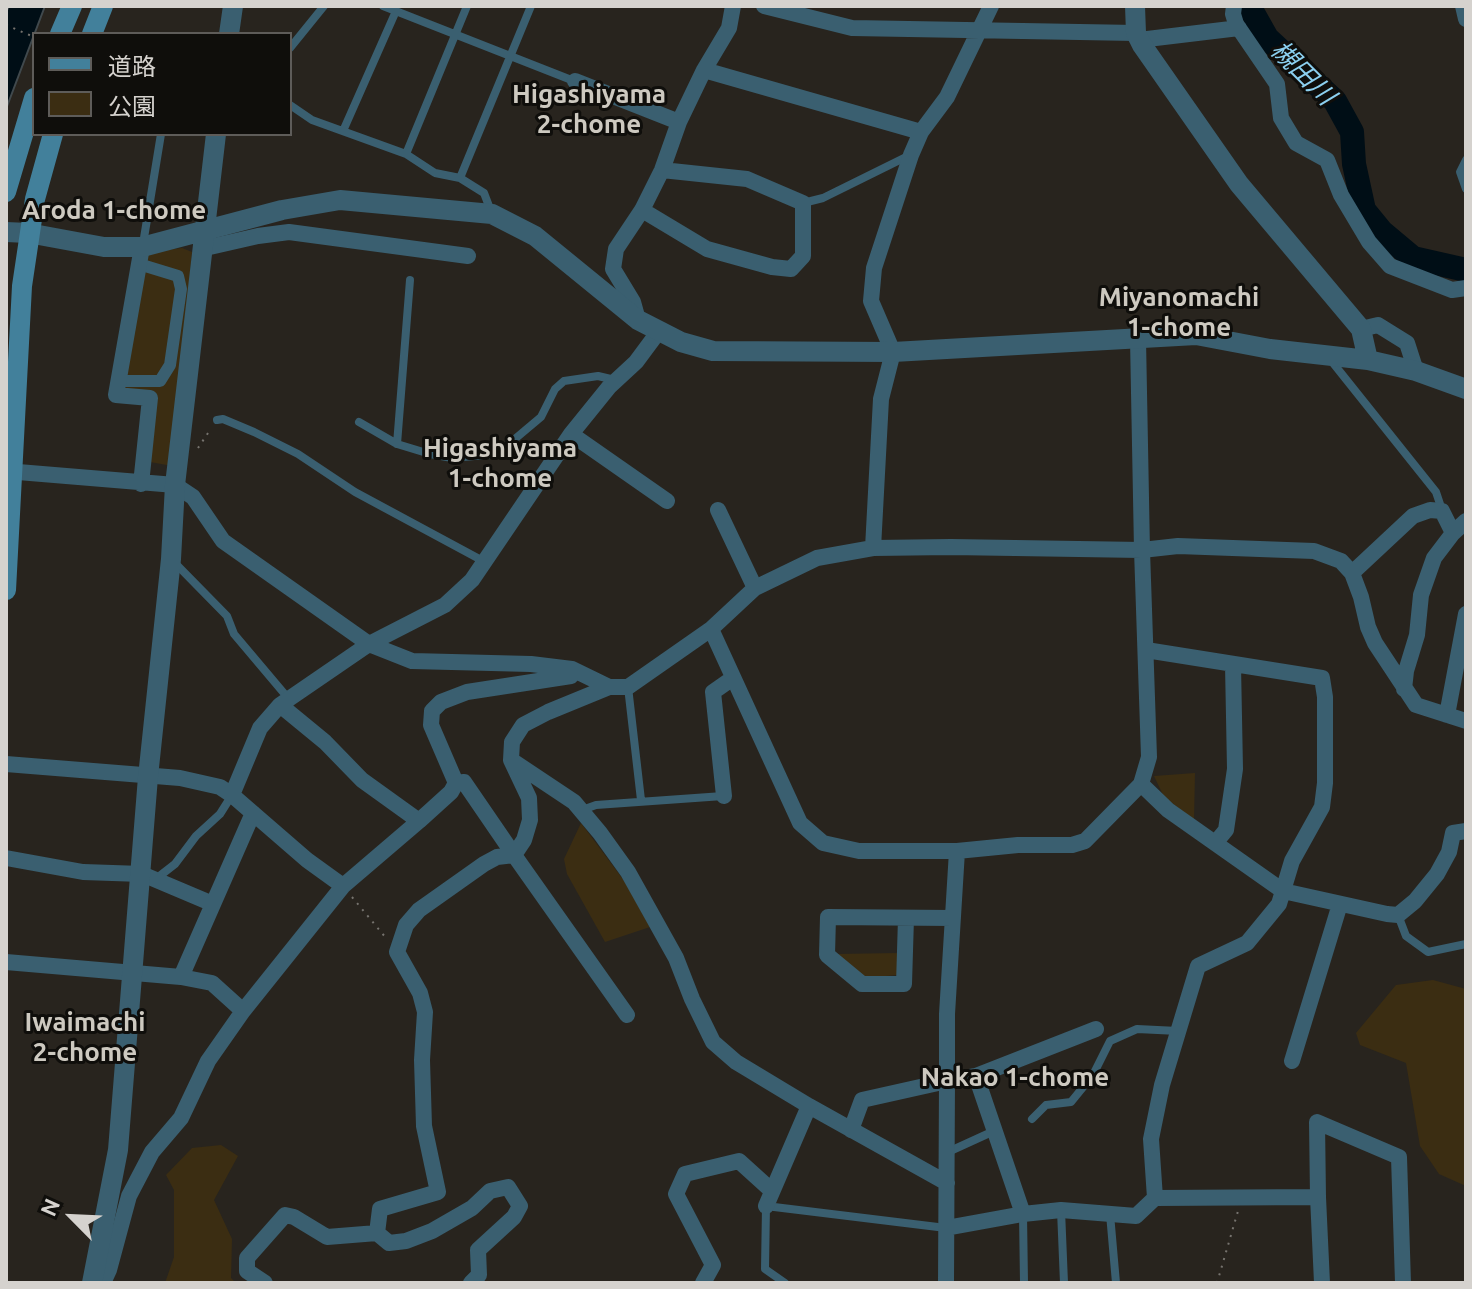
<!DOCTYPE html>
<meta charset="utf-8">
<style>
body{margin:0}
#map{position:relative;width:1472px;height:1289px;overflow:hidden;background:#28241e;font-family:Ubuntu,"Noto Sans JP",sans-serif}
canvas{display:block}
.frame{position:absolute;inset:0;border:8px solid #d5d2ce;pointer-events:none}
.legend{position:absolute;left:32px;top:32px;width:260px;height:104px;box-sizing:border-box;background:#0f0e0b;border:2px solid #5e5c59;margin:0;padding:10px 14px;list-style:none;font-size:24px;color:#d5d2ce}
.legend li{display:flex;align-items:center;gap:16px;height:40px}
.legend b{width:40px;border:2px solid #5e5c59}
.north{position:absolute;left:32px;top:1177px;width:80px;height:80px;-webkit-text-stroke:6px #0f0e0b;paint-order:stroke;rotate:294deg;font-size:22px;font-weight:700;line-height:32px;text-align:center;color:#d5d2ce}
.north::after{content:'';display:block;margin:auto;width:28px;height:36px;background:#d5d2ce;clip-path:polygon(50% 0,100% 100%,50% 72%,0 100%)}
</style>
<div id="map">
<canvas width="1472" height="1289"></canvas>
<div class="frame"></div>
<ul class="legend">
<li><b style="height:10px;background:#42809b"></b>道路</li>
<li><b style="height:22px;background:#3b2d12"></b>公園</li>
</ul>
<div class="north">N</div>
</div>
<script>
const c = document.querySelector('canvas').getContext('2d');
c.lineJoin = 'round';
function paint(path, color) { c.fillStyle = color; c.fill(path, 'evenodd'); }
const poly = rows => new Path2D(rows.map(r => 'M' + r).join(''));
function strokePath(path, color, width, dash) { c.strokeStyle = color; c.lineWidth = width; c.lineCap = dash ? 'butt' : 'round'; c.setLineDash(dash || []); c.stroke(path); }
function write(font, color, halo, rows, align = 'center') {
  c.font = font + ' Ubuntu,"Noto Sans JP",sans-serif'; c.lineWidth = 6; c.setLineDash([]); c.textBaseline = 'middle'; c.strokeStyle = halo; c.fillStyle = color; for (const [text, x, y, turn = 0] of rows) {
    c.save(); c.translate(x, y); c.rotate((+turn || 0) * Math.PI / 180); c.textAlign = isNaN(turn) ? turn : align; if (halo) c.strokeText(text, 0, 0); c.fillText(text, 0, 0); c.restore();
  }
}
paint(poly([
 [182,248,192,252,172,466,150,462,157,395,119,392,144,253],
 [1195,773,1194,820,1164,797,1154,776],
 [581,823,625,882,650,927,605,942,567,874,564,859],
 [899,953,898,975,862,978,835,954],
 [1433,980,1466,989,1466,1186,1439,1174,1420,1146,1406,1063,1360,1045,1356,1033,1396,985],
 [221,1145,238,1156,214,1200,232,1239,231,1278,236,1283,165,1283,174,1257,174,1190,166,1175,192,1148]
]), '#3b2d12');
const water = poly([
 [9,6,45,6,6,109,6,12,9,6]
]);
paint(water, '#000e16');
strokePath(water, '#40494d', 2);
strokePath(poly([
 [1249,6,1267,38,1335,101,1352,132,1354,164,1364,210,1382,232,1413,258,1466,270]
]), '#000e16', 24);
strokePath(poly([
 [6,25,34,37],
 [198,448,210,430],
 [352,897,386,938],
 [1217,1283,1238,1211]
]), '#76736e', 2, [2, 6]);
strokePath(poly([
 [383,6,574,81],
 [290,48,324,6],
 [290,105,312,120,406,154,435,173,460,178,484,193,492,214],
 [343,131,396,11],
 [406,154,467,6],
 [1466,160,1460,172,1466,189],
 [460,178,531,6],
 [803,203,823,198,908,156],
 [143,244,161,134],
 [1329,358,1436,492,1442,510],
 [217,420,223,419,254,432,298,454,355,492,485,562],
 [359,422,397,444,430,454,452,458,497,454,541,417,555,389,564,381,598,376,615,380],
 [397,444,410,280],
 [174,562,227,616,234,634,288,698],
 [628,687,641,800],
 [582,810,596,805,723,796],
 [157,878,175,864,196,836,220,814,232,795],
 [1398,915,1406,936,1428,952,1466,944],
 [1032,1119,1046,1105,1071,1102,1093,1075,1110,1041,1137,1029,1178,1031],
 [948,1152,994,1131],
 [1061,1210,1064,1283],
 [1023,1214,1024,1283],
 [1110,1214,1116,1283],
 [785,1283,765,1269,766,1206,946,1228]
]), '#3a5f70', 8);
strokePath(poly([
 [121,381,160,381,170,365,181,289,178,276,142,265]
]), '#3a5f70', 12);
strokePath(poly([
 [764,6,852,28,1136,33],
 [1234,6,1233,14,1236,24,1277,84,1281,118,1296,143,1327,160,1341,195,1369,242,1390,266,1452,290,1466,288],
 [1463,6,1466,19],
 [1139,40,1239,28],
 [704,70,921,132],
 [575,81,679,122],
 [642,210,707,249,772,267,791,269,803,256,803,203,747,179,662,170],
 [201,249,258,236,289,232,468,256],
 [638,320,633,302,613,269,616,249,642,210,662,170,679,122,704,70,729,28,733,6],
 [1361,329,1378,325,1407,343,1416,371],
 [571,434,667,501],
 [6,471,175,485,193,497,223,541,369,644,412,661,531,664,572,669,609,687,628,687,711,629,755,588,817,558,873,548,951,547,1142,550,1178,546,1314,551,1341,561,1352,573,1361,597,1368,627,1375,643,1416,705,1466,721],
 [141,484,150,398,116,395,142,247],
 [718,510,755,588],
 [1453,533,1466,521],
 [873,548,881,399,893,352,871,301,874,268,911,155,921,132,947,97,991,6],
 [1352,573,1413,516,1430,510,1442,511,1453,533,1434,558,1421,595,1417,635,1406,671,1404,689],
 [711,629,800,823,823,843,859,851,957,851,1018,845,1072,845,1085,841,1141,784,1149,757,1142,550,1138,339],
 [1146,650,1322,678,1325,697,1325,783,1322,807,1292,861,1279,904,1247,943,1198,966,1162,1085,1151,1139,1155,1198],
 [609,687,548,712,523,725,512,742,511,760,529,798,530,820,524,840,514,855,627,1015],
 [280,705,325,742,362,780,419,821],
 [1447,715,1466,614],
 [511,760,574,802,600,833,628,872,676,958,692,999,713,1042,736,1062,809,1106,947,1183],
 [6,764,180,778,220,787,232,795,307,860,343,886],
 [1141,784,1168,810,1283,891,1387,914,1398,915,1415,901,1437,874,1449,852,1453,833,1466,831],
 [232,795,260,728,280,705,369,644,445,605,472,580,571,434,609,387,636,362,659,331],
 [724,796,713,692,733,678],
 [1216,842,1226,830,1235,769,1233,665],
 [6,858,83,872,142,874,213,904],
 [906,918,904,984,862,984,827,955,828,917,953,918],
 [6,962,181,977,212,983,243,1011],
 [181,977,253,813],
 [1292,1061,1340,904],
 [976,1076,1023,1214],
 [851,1130,862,1100,947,1081,947,1014,957,851],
 [1318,1197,1317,1122,1399,1157,1403,1283],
 [766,1206,809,1106],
 [946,1228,1023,1214,1061,1210,1136,1216,1155,1198,1318,1197,1322,1283],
 [377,1233,380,1209,438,1192,424,1126,422,1060,425,1012,420,993,397,952,406,925,419,910,484,864,497,857,514,855,464,782,456,783],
 [103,1283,109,1270,129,1196,152,1152,181,1118,208,1061,243,1011,343,886,419,821,451,792,456,783,431,725,432,711,441,702,467,692,571,676],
 [265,1283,247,1271,247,1258,285,1215,294,1217,327,1237,377,1233,389,1243,406,1241,432,1231,472,1208,490,1191,508,1187,520,1206,514,1217,478,1250,479,1275,471,1283],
 [703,1283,713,1265,676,1194,685,1174,739,1161,771,1190],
 [946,1283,947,1081,976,1076,1096,1029]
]), '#3a5f70', 16);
strokePath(poly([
 [1135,6,1136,33,1142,45,1239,184,1361,329,1368,360],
 [229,34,233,6],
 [6,232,28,233,104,247,142,247,282,210,340,200,492,214,535,236,638,320,681,342,713,351,893,352,1196,335,1270,349,1368,360,1416,371,1466,389],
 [92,1283,118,1150,148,777,171,559,175,485,216,134]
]), '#3a5f70', 20);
strokePath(poly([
 [60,34,72,6],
 [92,34,103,6],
 [6,192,34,98],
 [6,590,22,286,35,199,53,134]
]), '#42809b', 20);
write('italic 26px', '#8bcfef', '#0f0e0b', [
 ["槻田川",1303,73,45]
]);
write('bold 26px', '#cdc9c0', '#0f0e0b', [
 ["Higashiyama",589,94],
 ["2-chome",589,124],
 ["Aroda 1-chome",114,210],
 ["Miyanomachi",1179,297],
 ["1-chome",1179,327],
 ["Higashiyama",500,448],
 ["1-chome",500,478],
 ["Iwaimachi",85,1022],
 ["2-chome",85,1052],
 ["Nakao 1-chome",1015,1077]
]);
</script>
